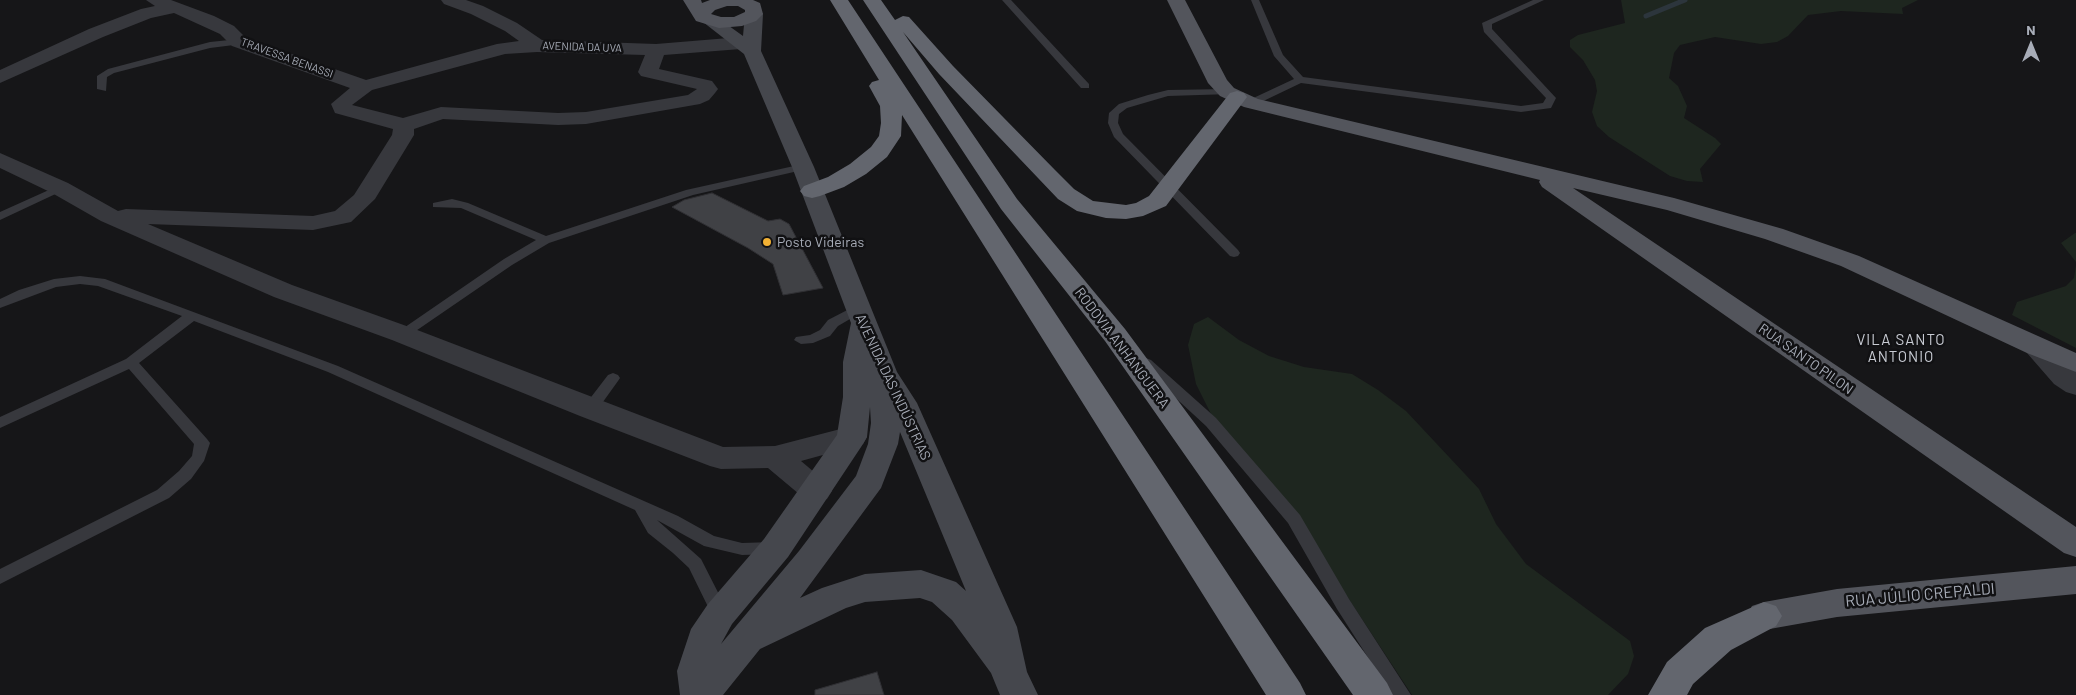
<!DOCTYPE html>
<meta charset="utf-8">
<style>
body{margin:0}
#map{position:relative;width:2076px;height:695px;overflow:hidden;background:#161618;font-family:Barlow,sans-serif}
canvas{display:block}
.north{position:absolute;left:2006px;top:20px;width:50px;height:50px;-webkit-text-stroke:4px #111113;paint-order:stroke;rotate:0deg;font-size:14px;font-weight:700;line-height:20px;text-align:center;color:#a8adb8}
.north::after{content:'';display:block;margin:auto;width:18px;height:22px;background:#a8adb8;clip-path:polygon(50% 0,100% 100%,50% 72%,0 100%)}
</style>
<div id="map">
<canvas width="2076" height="695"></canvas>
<div class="north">N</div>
</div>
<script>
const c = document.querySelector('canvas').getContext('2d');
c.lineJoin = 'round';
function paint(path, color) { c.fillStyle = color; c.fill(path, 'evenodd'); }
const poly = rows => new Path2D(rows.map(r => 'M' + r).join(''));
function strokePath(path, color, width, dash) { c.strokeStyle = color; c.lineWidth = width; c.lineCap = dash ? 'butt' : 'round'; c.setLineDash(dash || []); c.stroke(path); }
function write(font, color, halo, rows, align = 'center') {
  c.font = font + ' Barlow,sans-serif'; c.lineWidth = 5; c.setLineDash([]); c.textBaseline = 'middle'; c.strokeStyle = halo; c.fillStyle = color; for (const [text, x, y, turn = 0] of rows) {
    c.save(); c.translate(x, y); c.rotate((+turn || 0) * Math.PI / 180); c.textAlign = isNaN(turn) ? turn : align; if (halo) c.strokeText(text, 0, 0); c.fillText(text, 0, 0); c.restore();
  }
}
paint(poly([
 [1621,0,1918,0,1902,8,1903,14,1841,11,1808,15,1788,36,1777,42,1761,44,1715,37,1680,45,1674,53,1669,78,1678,86,1687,106,1684,118,1715,138,1721,144,1700,169,1703,182,1687,181,1670,176,1609,137,1597,126,1592,112,1597,91,1595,80,1583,60,1570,47,1570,40,1578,35,1625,23],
 [2075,233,2076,233,2076,262,2061,243],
 [2076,265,2076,348,2012,315,2017,302,2066,286,2074,278],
 [1208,317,1239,340,1269,356,1304,367,1352,374,1378,390,1406,411,1479,489,1496,524,1526,564,1630,641,1634,656,1628,674,1608,695,1412,695,1333,575,1213,418,1196,384,1188,345,1194,324]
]), '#1e261f');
strokePath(poly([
 [1646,16,1685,0]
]), '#2c353c', 5);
const building = poly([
 [712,193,768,221,780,219,789,224,823,288,783,295,773,264,748,248,672,207,684,200,712,193],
 [877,672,884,695,815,695,815,690,877,672]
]);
paint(building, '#404145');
strokePath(building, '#303034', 1);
paint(poly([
 [1002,0,1011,0,1089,84,1089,88,1081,88,1002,0],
 [1251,0,1259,0,1283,55,1303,77,1521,106,1543,103,1546,98,1484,32,1482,23,1533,0,1544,0,1492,24,1492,29,1556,98,1551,108,1521,112,1301,83,1255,105,1247,105,1247,101,1294,79,1274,56,1251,0],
 [239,39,244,42,242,44,210,48,114,73,107,77,106,91,97,89,97,76,108,69,210,42,239,39],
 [1227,89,1232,92,1231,94,1168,96,1127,108,1119,114,1118,123,1123,134,1238,250,1240,253,1238,256,1234,257,1230,256,1114,137,1108,123,1109,113,1119,104,1148,95,1168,90,1227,89],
 [803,164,807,165,807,169,693,195,549,243,512,265,407,337,402,338,395,334,504,259,536,240,461,208,433,207,433,203,452,199,468,203,546,236,686,190,803,164],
 [60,185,64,186,64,190,0,220,0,212,60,185],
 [80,276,105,279,338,366,678,516,714,536,742,543,773,542,779,543,781,548,779,553,773,554,742,555,704,546,657,520,701,559,729,614,726,619,720,621,714,619,689,568,673,553,648,533,635,510,328,372,194,321,139,363,207,439,210,443,204,461,191,479,169,498,0,584,0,569,157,490,179,471,192,456,194,444,129,369,0,428,0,417,126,359,182,316,98,286,80,284,56,287,0,308,0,299,19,290,54,279,80,276],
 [857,305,862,306,864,309,862,312,838,326,830,336,813,343,801,344,794,340,796,337,810,335,820,330,828,320,857,305],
 [1146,358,1151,360,1216,418,1300,515,1349,599,1411,695,1392,695,1337,609,1288,523,1206,426,1141,366,1139,363,1146,358],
 [613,373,618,375,620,378,618,381,595,413,585,413,583,409,585,405,608,375,613,373]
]), '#37383d');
paint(poly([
 [146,0,171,0,214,16,234,26,246,38,366,80,497,44,519,41,505,31,471,14,444,4,441,0,466,0,483,6,517,23,542,40,656,44,741,37,748,39,750,43,748,47,741,49,664,55,659,69,712,81,718,89,715,93,709,100,700,104,586,124,558,125,443,119,414,129,414,135,375,199,351,222,313,230,148,224,292,285,412,328,723,447,775,446,852,426,863,430,867,437,863,444,801,461,827,483,832,491,827,499,816,503,805,499,768,468,721,469,710,466,580,416,392,340,274,297,101,221,52,193,0,168,0,153,68,183,118,211,126,209,313,216,335,211,354,195,392,135,393,129,335,113,331,104,350,88,232,46,220,34,174,13,151,18,103,37,0,83,0,70,89,29,141,9,155,6,146,0],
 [537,52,645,55,638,72,641,76,697,89,688,95,586,112,558,113,441,107,403,118,352,105,372,90,505,54,537,52],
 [2037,338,2047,341,2076,372,2076,395,2066,392,2054,384,2027,353,2023,347,2027,341,2037,338]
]), '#37383d');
paint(poly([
 [754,9,760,10,763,14,761,51,814,167,897,372,917,403,1017,627,1027,672,1038,695,1000,695,991,673,952,620,932,602,920,598,865,602,846,608,760,649,723,695,680,695,677,671,691,629,708,604,764,539,837,435,843,397,843,362,851,323,792,167,744,54,703,22,706,18,718,18,743,36,745,14,748,10,754,9],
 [870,407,871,423,868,444,856,476,799,551,721,644,732,624,788,557,863,444,867,437,870,407],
 [900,432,966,591,956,582,921,570,865,574,822,588,800,598,881,488,898,444,900,432]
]), '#45474d');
paint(poly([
 [683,0,701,0,702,3,710,0,753,0,760,3,763,14,756,21,742,26,719,28,696,21,683,0],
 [727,6,738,6,745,10,745,12,734,17,721,17,711,14,715,10,727,6],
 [1167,0,1185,0,1227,80,1234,88,1258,99,1674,198,1783,229,1859,256,2076,353,2076,372,2027,353,1841,266,1765,239,1667,210,1573,188,2076,527,2076,557,2064,553,1542,187,1539,182,1540,180,1244,107,1220,96,1208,83,1167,0],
 [2076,566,2076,594,1837,617,1764,630,1752,626,1746,616,1752,606,1764,602,1837,589,2076,566]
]), '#53555c');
paint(poly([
 [830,0,848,0,1300,683,1306,695,1266,695,902,115,901,136,887,157,866,174,844,187,820,196,812,198,804,196,800,191,804,186,828,177,850,164,871,147,879,136,881,123,880,106,869,86,872,82,879,80,830,0],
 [863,0,881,0,895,20,903,16,909,17,953,66,1055,170,1074,189,1093,201,1126,205,1136,203,1149,196,1230,93,1237,91,1244,93,1247,97,1166,206,1143,216,1126,219,1106,218,1077,211,1058,199,939,74,903,32,1017,199,1125,329,1387,683,1393,695,1353,695,1105,341,1001,209,863,0],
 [1764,602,1776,606,1782,616,1776,626,1731,650,1693,684,1687,695,1648,695,1667,662,1705,628,1764,602]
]), '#63666e');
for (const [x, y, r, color] of [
 [767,242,5,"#f2b134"]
]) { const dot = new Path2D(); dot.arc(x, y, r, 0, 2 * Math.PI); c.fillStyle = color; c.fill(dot); strokePath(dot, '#111113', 2); }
write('11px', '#a8adb8', '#111113', [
 ["AVENIDA DA UVA",582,47,2],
 ["TRAVESSA BENASSI",287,58,20]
]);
write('14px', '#a8adb8', '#111113', [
 ["Posto Videiras",777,242]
], 'left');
write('14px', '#a8adb8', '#111113', [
 ["RODOVIA ANHANGUERA",1122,348,53],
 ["RUA SANTO PILON",1806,359,35],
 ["AVENIDA DAS INDÚSTRIAS",893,387,65]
]);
c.letterSpacing = '1px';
write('15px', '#c9ccd4', '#111113', [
 ["VILA SANTO",1901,340],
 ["ANTONIO",1901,357]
]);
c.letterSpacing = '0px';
write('16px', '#a8adb8', '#111113', [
 ["RUA JÚLIO CREPALDI",1920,595,-5]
]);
</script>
